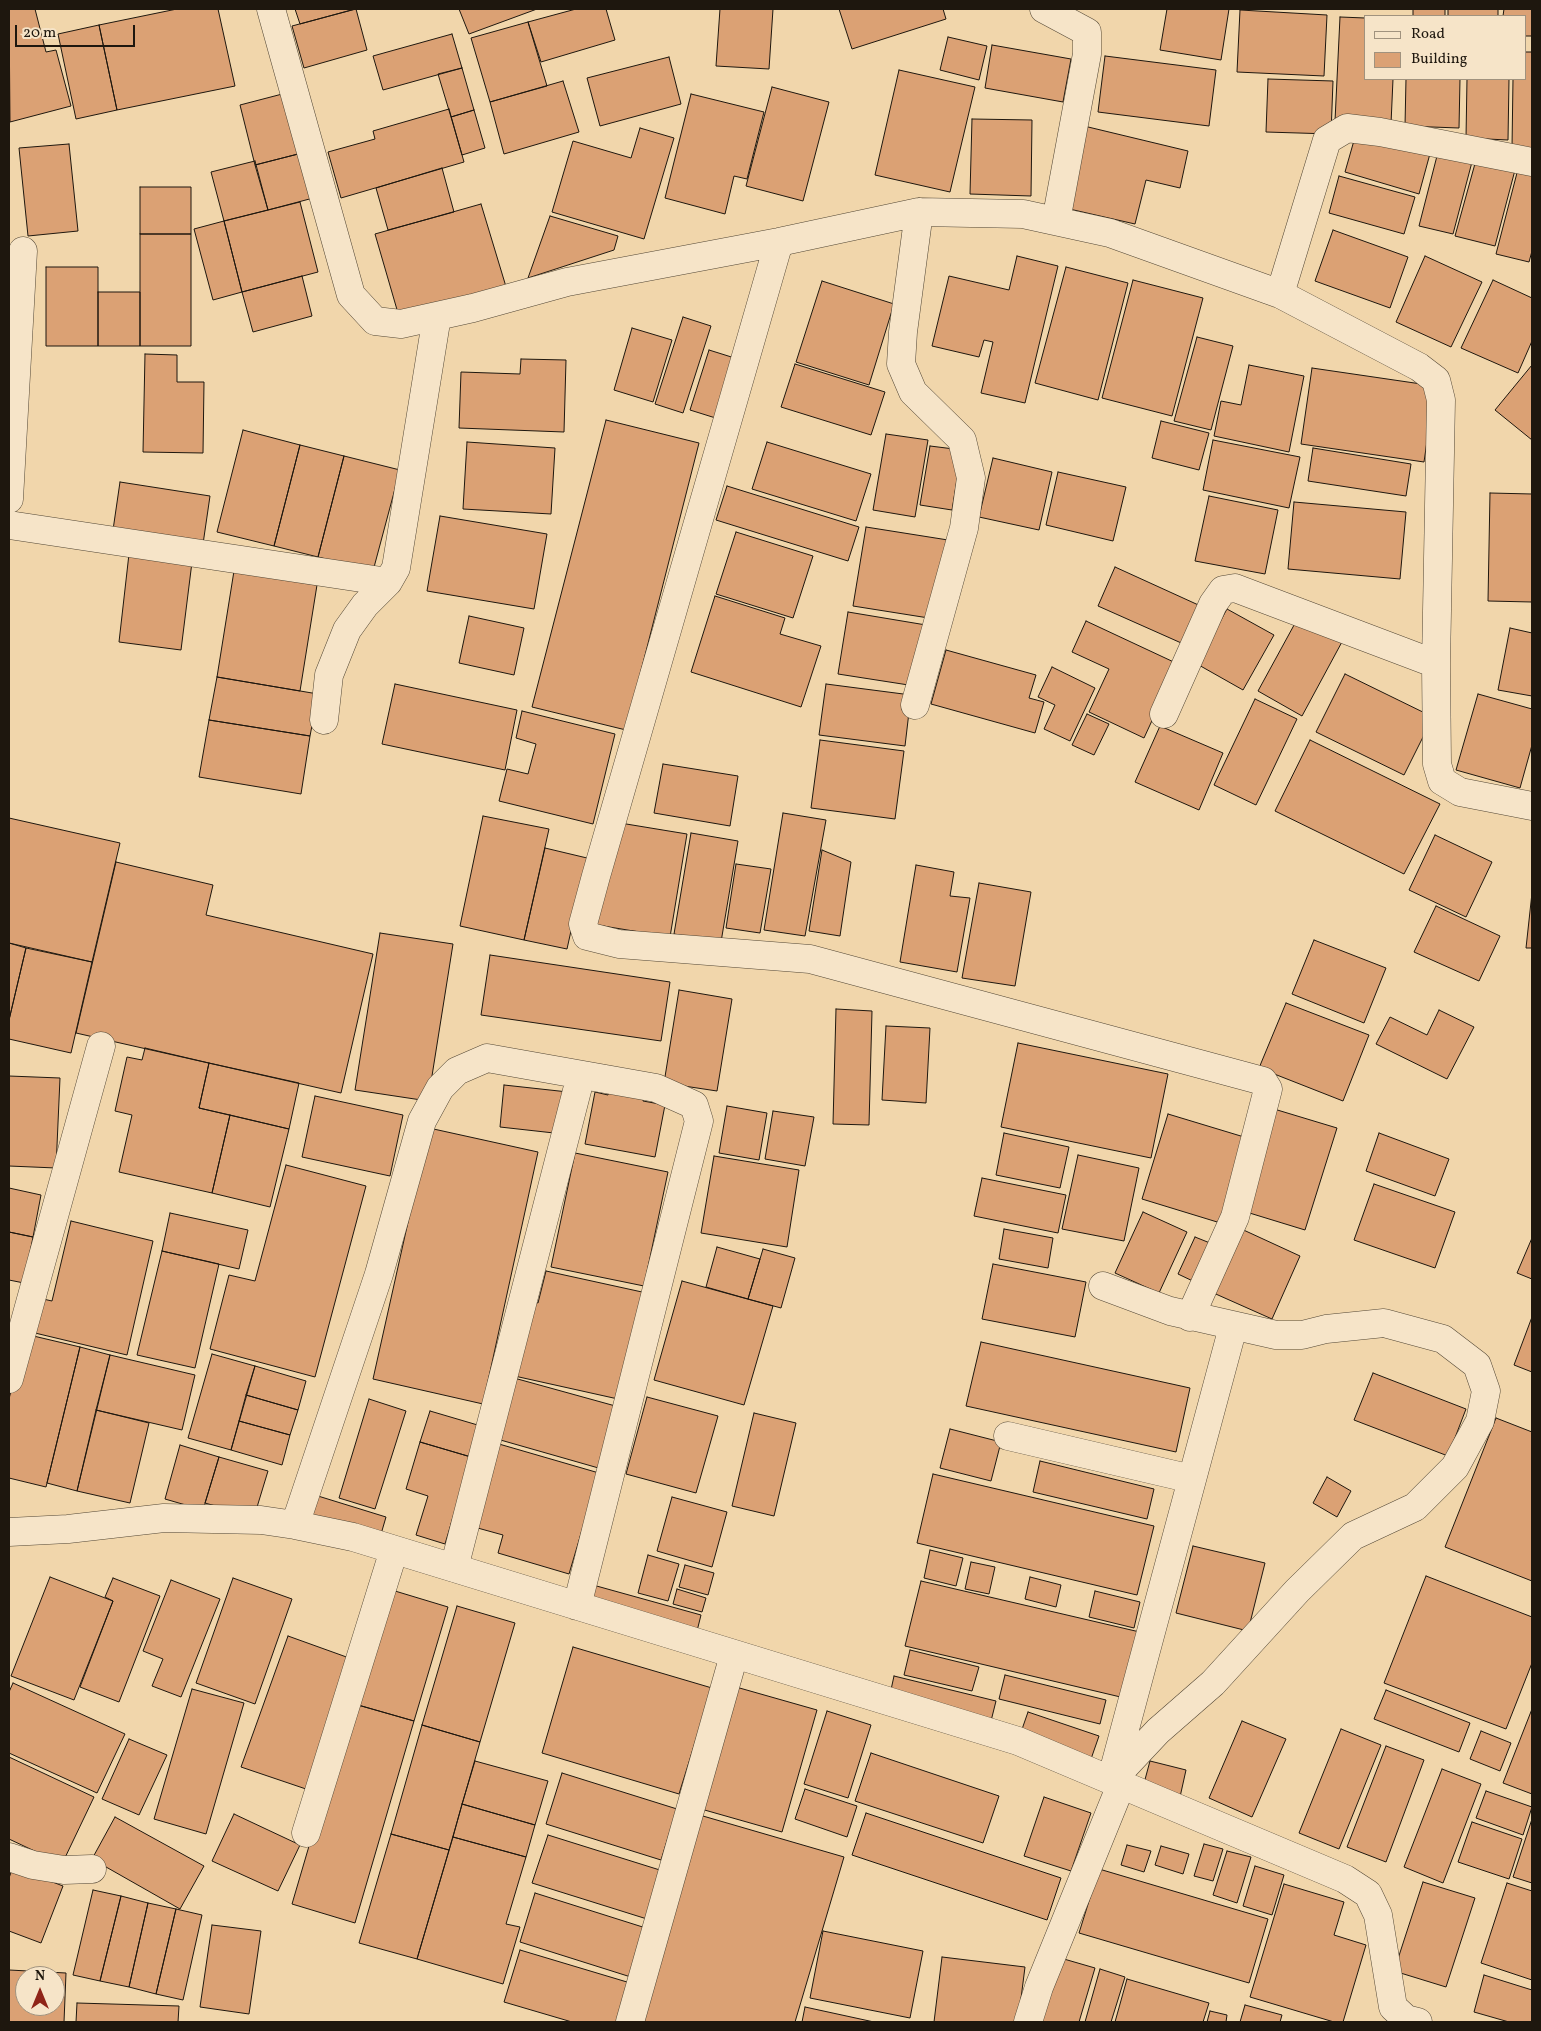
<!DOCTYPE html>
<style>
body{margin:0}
#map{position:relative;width:1541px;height:2031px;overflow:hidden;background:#f1d6ab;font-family:Vollkorn,serif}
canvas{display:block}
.frame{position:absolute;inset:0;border:10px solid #1e170e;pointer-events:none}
.legend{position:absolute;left:1364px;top:15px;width:162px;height:65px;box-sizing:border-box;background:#f6e4c8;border:1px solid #a0927e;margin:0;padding:6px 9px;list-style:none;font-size:15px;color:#1e170e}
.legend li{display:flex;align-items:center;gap:10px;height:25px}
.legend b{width:25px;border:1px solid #a0927e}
.north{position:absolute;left:15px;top:1966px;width:50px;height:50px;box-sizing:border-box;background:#f6e4c8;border:1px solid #a0927e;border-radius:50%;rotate:0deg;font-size:14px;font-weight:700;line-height:20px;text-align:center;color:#1e170e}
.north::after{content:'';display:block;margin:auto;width:18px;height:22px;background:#8f2418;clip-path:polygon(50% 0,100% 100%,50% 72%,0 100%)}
.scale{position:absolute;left:15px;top:25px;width:120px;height:22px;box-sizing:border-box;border:2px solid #1e170e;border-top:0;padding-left:6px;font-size:15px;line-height:18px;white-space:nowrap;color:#1e170e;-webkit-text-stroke:4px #f6e4c8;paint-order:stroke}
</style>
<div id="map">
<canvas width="1541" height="2031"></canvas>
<div class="frame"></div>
<ul class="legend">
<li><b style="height:6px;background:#f6e4c8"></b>Road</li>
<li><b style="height:14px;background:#dba174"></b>Building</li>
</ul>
<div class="north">N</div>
<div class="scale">20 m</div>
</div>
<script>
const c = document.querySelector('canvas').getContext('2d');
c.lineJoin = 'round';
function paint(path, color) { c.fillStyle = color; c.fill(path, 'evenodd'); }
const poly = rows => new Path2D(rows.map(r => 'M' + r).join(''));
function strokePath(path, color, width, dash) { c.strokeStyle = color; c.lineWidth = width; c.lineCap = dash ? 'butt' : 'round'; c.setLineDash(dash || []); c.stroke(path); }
const building = poly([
 [9,9,35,9,46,52,56,50,71,106,10,122,9,9],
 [177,9,218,9,235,86,117,110,99,25,177,9],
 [295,9,355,9,300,24,295,9],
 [356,9,367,50,304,68,292,26,356,9],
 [459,9,537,9,469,34,459,9],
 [576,9,606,9,615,40,541,62,528,22,576,9],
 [720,9,773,9,769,69,716,66,720,9],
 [839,9,943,9,946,19,852,49,839,9],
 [1167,9,1229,9,1221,60,1160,50,1167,9],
 [1413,9,1445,9,1445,16,1413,16,1413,9],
 [1448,9,1498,9,1498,16,1448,16,1448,9],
 [1504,9,1532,9,1532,36,1525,36,1525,16,1503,16,1504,9],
 [1240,10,1327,15,1324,76,1237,72,1240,10],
 [1340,17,1365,18,1365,79,1393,79,1391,124,1335,121,1340,17],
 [528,22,547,86,490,102,471,38,528,22],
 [99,25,117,110,76,119,58,34,99,25],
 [452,34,462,68,383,90,373,56,452,34],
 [948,37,987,46,979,80,940,70,948,37],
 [992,45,1071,59,1063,102,985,88,992,45],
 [1525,52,1532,52,1532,148,1512,148,1513,79,1525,79,1525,52],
 [1105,56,1216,70,1209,126,1098,112,1105,56],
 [669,57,681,104,600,126,587,78,669,57],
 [462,68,474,110,451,117,438,74,462,68],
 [899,70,975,87,950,192,875,175,899,70],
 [1268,79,1333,81,1331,134,1266,132,1268,79],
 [1406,79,1460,79,1459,128,1405,126,1406,79],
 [1467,79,1509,79,1508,140,1466,138,1467,79],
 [563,81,579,132,504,154,490,102,563,81],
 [772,87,829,102,803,201,746,186,772,87],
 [290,92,306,152,255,165,240,105,290,92],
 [691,94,764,112,747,179,734,176,725,214,665,198,691,94],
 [449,109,464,162,341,198,328,152,375,139,373,131,449,109],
 [474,110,485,148,462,155,451,117,474,110],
 [972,119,1032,120,1031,196,970,194,972,119],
 [1084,126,1188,151,1180,188,1146,180,1135,224,1065,208,1084,126],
 [640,128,674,138,644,239,552,212,573,141,631,158,640,128],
 [1357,130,1431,150,1419,194,1345,172,1357,130],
 [69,144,78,231,28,236,19,148,69,144],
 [306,152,317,197,268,210,255,165,306,152],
 [1438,152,1472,162,1453,234,1419,226,1438,152],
 [1476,160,1515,170,1495,246,1455,236,1476,160],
 [255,161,268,210,224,221,211,172,255,161],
 [442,168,454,212,388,230,376,188,442,168],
 [1518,169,1532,173,1532,251,1529,262,1496,254,1518,169],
 [1339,176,1415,197,1404,234,1329,213,1339,176],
 [140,187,191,187,191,234,140,234,140,187],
 [300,202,318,272,242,292,224,221,300,202],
 [481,204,507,290,400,320,375,234,481,204],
 [550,216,618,236,614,250,528,278,550,216],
 [224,221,242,292,213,300,194,229,224,221],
 [1333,230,1408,257,1390,308,1315,281,1333,230],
 [140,234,191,234,191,346,140,346,140,234],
 [1017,256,1058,266,1025,403,981,393,993,342,984,340,979,357,932,346,949,276,1009,290,1017,256],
 [1425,256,1482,282,1451,347,1396,322,1425,256],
 [46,267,98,267,98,346,46,346,46,267],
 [1066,267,1128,283,1098,400,1035,383,1066,267],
 [302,276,312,316,253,332,242,292,302,276],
 [1133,280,1203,298,1172,416,1102,398,1133,280],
 [1493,280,1532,298,1532,341,1518,373,1461,348,1493,280],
 [822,281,894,304,869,385,796,362,822,281],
 [98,292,140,292,140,346,98,346,98,292],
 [683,317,711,326,683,413,655,404,683,317],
 [632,328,672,340,653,402,614,390,632,328],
 [1197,337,1233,346,1211,430,1174,421,1197,337],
 [709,350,741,360,722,420,690,410,709,350],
 [145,354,177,355,177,382,204,382,203,453,143,452,145,354],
 [521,359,566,360,564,432,459,428,461,372,520,374,521,359],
 [795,364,885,392,871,435,781,407,795,364],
 [1249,365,1304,376,1289,452,1214,436,1221,401,1241,405,1249,365],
 [1532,365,1532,440,1495,410,1532,365],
 [1312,368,1435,386,1424,462,1301,444,1312,368],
 [606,420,699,443,626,730,532,707,606,420],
 [1161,421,1209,433,1199,470,1152,458,1161,421],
 [243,430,300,445,274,546,217,532,243,430],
 [886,434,928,440,915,517,873,510,886,434],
 [1213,440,1300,457,1289,508,1203,490,1213,440],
 [467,442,555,448,551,514,463,509,467,442],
 [767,442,871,474,856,521,752,489,767,442],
 [300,445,344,456,318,557,274,546,300,445],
 [930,446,962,450,952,510,920,505,930,446],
 [1313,448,1411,464,1406,496,1308,481,1313,448],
 [344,456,400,470,373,571,318,557,344,456],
 [993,458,1052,472,1039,530,979,517,993,458],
 [1058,472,1126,487,1113,541,1046,525,1058,472],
 [120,482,210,496,203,544,113,530,120,482],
 [727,486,859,527,848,561,716,520,727,486],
 [1490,493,1532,494,1532,602,1488,601,1490,493],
 [1209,496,1278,510,1265,574,1195,561,1209,496],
 [1294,502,1406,512,1400,579,1288,569,1294,502],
 [440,516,547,534,534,609,427,591,440,516],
 [866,527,948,540,935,619,853,606,866,527],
 [736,532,813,556,793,618,716,594,736,532],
 [129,554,192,562,181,650,119,642,129,554],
 [1115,567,1205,608,1188,646,1098,606,1115,567],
 [234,571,317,585,300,691,217,677,234,571],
 [715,596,785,618,780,634,821,646,801,707,691,672,715,596],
 [1227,609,1274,635,1243,690,1197,664,1227,609],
 [848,612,926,625,915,686,838,674,848,612],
 [469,616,524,628,514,675,459,663,469,616],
 [1299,616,1343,640,1302,716,1258,691,1299,616],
 [1086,621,1178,664,1144,738,1089,712,1109,669,1072,652,1086,621],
 [1510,628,1532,633,1532,696,1498,690,1510,628],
 [946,650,1036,675,1029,698,1044,702,1035,733,931,704,946,650],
 [1052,667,1095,688,1070,741,1044,729,1055,705,1038,697,1052,667],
 [1345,674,1433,717,1404,775,1316,732,1345,674],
 [217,677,318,694,310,736,209,720,217,677],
 [395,684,517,710,505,770,382,744,395,684],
 [826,684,911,695,905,746,819,735,826,684],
 [1478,694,1532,709,1532,745,1520,788,1456,770,1478,694],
 [1255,699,1297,719,1256,805,1214,785,1255,699],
 [522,711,615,734,593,824,499,801,507,769,528,774,536,744,516,738,522,711],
 [1087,714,1109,724,1094,755,1072,745,1087,714],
 [209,720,310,736,301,794,199,777,209,720],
 [1160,726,1223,753,1199,810,1135,782,1160,726],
 [820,740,904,751,895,819,811,808,820,740],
 [1310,740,1440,804,1404,874,1275,811,1310,740],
 [663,764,738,776,730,826,654,813,663,764],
 [783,813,826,820,805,936,764,930,783,813],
 [483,816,549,829,524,940,460,926,483,816],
 [9,818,120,843,92,962,9,943,9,818],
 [614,822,687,834,670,937,597,925,614,822],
 [691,833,738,841,721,942,674,934,691,833],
 [1435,835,1492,862,1466,917,1409,890,1435,835],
 [545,848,587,858,567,949,524,940,545,848],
 [822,850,851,862,840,936,809,931,822,850],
 [116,862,213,885,206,915,373,954,341,1093,76,1033,116,862],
 [736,864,771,869,760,933,726,928,736,864],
 [916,865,954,872,950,896,970,898,957,972,900,962,916,865],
 [979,883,1031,892,1015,986,962,978,979,883],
 [1532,893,1532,948,1526,948,1532,893],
 [1436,906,1500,936,1479,981,1414,952,1436,906],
 [380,933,453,944,428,1101,355,1090,380,933],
 [1314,940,1386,968,1364,1023,1292,994,1314,940],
 [9,943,26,948,9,1020,9,943],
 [26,948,92,962,71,1053,9,1039,9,1020,26,948],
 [490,955,670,982,661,1041,481,1015,490,955],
 [679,990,732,999,717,1091,664,1083,679,990],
 [1286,1003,1369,1035,1343,1101,1259,1068,1286,1003],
 [836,1009,872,1011,869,1125,833,1124,836,1009],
 [1439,1010,1474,1027,1447,1079,1376,1044,1390,1017,1427,1035,1439,1010],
 [886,1026,930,1028,926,1103,882,1100,886,1026],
 [1018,1043,1168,1074,1151,1158,1001,1127,1018,1043],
 [145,1048,209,1063,199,1108,230,1115,212,1193,119,1172,132,1115,115,1111,127,1057,142,1060,145,1048],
 [209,1063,299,1083,289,1129,199,1108,209,1063],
 [9,1076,60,1078,56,1168,9,1166,9,1076],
 [610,1083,645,1090,643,1101,665,1105,655,1157,585,1144,595,1092,608,1095,610,1083],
 [504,1085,568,1092,563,1134,500,1127,504,1085],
 [315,1096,403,1115,390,1176,302,1157,315,1096],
 [727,1106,767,1113,759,1160,719,1153,727,1106],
 [1274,1109,1337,1128,1305,1230,1243,1211,1274,1109],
 [773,1111,814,1117,805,1166,765,1159,773,1111],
 [1168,1114,1254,1140,1227,1225,1142,1199,1168,1114],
 [230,1115,289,1129,270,1207,212,1193,230,1115],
 [429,1128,538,1152,483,1404,373,1379,429,1128],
 [1004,1133,1069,1147,1060,1188,996,1175,1004,1133],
 [1379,1133,1449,1159,1435,1196,1366,1171,1379,1133],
 [575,1153,668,1172,644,1286,551,1267,575,1153],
 [1078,1155,1139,1168,1124,1241,1062,1229,1078,1155],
 [714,1156,799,1170,787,1247,701,1233,714,1156],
 [286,1165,366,1186,315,1377,210,1349,229,1275,255,1281,286,1165],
 [982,1178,1066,1195,1058,1233,974,1216,982,1178],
 [1374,1184,1455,1212,1435,1268,1354,1240,1374,1184],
 [9,1188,41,1195,33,1237,9,1232,9,1188],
 [1143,1212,1187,1232,1159,1293,1115,1273,1143,1212],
 [170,1213,248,1230,239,1269,162,1251,170,1213],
 [71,1221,153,1241,127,1355,35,1333,43,1299,52,1301,71,1221],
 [1237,1227,1300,1256,1272,1319,1209,1291,1237,1227],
 [1004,1229,1053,1238,1048,1268,999,1259,1004,1229],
 [9,1232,33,1237,24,1283,9,1280,9,1232],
 [1195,1237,1215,1245,1197,1283,1178,1274,1195,1237],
 [1532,1238,1532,1279,1517,1273,1532,1238],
 [717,1247,760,1259,748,1299,706,1287,717,1247],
 [763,1249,795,1258,781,1308,748,1299,763,1249],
 [162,1251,219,1264,195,1368,137,1355,162,1251],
 [993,1264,1086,1282,1075,1337,982,1319,993,1264],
 [546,1271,642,1292,618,1399,510,1375,528,1300,538,1303,546,1271],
 [682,1281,773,1306,744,1405,654,1380,682,1281],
 [1532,1317,1532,1372,1514,1365,1532,1317],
 [25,1334,80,1347,46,1487,9,1478,9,1399,25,1334],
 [981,1342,1190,1388,1176,1452,966,1406,981,1342],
 [80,1347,110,1355,77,1491,47,1483,80,1347],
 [212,1354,255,1366,231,1450,188,1438,212,1354],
 [110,1355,195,1375,182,1430,96,1410,110,1355],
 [255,1366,306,1381,298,1410,246,1395,255,1366],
 [1373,1373,1466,1409,1448,1456,1354,1420,1373,1373],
 [514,1378,619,1407,602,1469,497,1439,514,1378],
 [246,1395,298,1410,290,1435,239,1421,246,1395],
 [647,1397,718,1416,696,1493,626,1474,647,1397],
 [369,1399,406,1411,375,1509,339,1498,369,1399],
 [96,1410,149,1423,130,1503,77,1491,96,1410],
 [430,1411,481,1426,471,1457,420,1442,430,1411],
 [754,1413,796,1423,774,1516,732,1506,754,1413],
 [1496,1418,1532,1432,1532,1581,1445,1547,1496,1418],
 [239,1421,290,1435,282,1465,231,1450,239,1421],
 [950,1429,1001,1442,991,1481,940,1468,950,1429],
 [420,1442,471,1457,445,1544,416,1535,428,1496,406,1489,420,1442],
 [499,1444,599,1473,569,1574,498,1553,503,1535,474,1527,499,1444],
 [180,1445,219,1457,203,1510,165,1499,180,1445],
 [219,1457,268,1471,254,1517,205,1503,219,1457],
 [1040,1461,1154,1489,1147,1519,1033,1492,1040,1461],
 [933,1474,1154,1526,1137,1595,917,1543,933,1474],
 [1327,1477,1351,1491,1337,1517,1313,1503,1327,1477],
 [318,1496,386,1517,379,1541,310,1519,318,1496],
 [672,1497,727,1512,712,1567,657,1551,672,1497],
 [1193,1546,1265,1563,1248,1631,1176,1613,1193,1546],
 [930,1550,963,1558,956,1586,924,1578,930,1550],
 [648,1555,679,1564,668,1601,638,1593,648,1555],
 [971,1562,995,1567,989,1594,965,1589,971,1562],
 [685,1565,714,1573,708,1595,679,1587,685,1565],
 [1426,1576,1532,1617,1532,1663,1506,1729,1384,1683,1426,1576],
 [50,1577,113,1601,74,1700,11,1676,50,1577],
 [1030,1577,1061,1585,1056,1607,1025,1599,1030,1577],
 [113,1578,160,1596,119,1702,80,1687,113,1601,105,1597,113,1578],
 [233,1578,292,1599,255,1704,196,1683,233,1578],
 [171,1580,220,1599,181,1697,152,1686,163,1659,143,1651,171,1580],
 [921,1581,1144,1633,1129,1699,905,1646,921,1581],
 [593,1585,701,1615,696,1635,588,1605,593,1585],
 [385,1588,448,1607,414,1721,351,1703,385,1588],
 [677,1589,706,1598,702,1612,673,1604,677,1589],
 [1095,1591,1140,1602,1134,1628,1089,1617,1095,1591],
 [457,1606,515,1623,480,1742,422,1725,457,1606],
 [288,1636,352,1659,306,1789,241,1767,288,1636],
 [573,1647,712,1688,679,1794,542,1753,573,1647],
 [910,1650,979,1667,972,1691,904,1675,910,1650],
 [1005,1675,1106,1700,1100,1724,999,1699,1005,1675],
 [894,1676,996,1701,990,1725,889,1699,894,1676],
 [13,1683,125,1734,97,1793,9,1753,9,1692,13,1683],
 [729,1685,817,1710,782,1832,694,1807,729,1685],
 [192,1689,244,1703,206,1834,154,1819,192,1689],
 [1386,1690,1470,1723,1459,1752,1374,1719,1386,1690],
 [351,1703,414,1721,355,1923,292,1904,351,1703],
 [1532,1709,1532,1794,1503,1783,1532,1709],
 [827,1711,871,1725,848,1798,804,1784,827,1711],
 [1028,1712,1099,1736,1091,1759,1020,1735,1028,1712],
 [1242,1721,1286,1739,1252,1817,1209,1798,1242,1721],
 [422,1725,480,1742,449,1850,391,1834,422,1725],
 [1341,1729,1381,1745,1339,1849,1299,1833,1341,1729],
 [1481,1731,1511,1743,1500,1771,1470,1759,1481,1731],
 [129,1739,167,1755,139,1815,102,1799,129,1739],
 [1386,1746,1424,1760,1386,1862,1347,1847,1386,1746],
 [871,1753,999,1796,983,1843,855,1801,871,1753],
 [9,1757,94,1797,62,1864,9,1839,9,1757],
 [475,1761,548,1781,535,1825,462,1804,475,1761],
 [1150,1761,1186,1770,1180,1797,1143,1787,1150,1761],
 [1442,1769,1481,1784,1443,1883,1404,1867,1442,1769],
 [562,1773,677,1809,661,1860,546,1824,562,1773],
 [805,1789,857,1806,847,1837,795,1819,805,1789],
 [1486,1791,1532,1807,1523,1835,1476,1818,1486,1791],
 [1044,1797,1091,1813,1071,1871,1024,1856,1044,1797],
 [462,1804,535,1825,526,1857,453,1837,462,1804],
 [866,1813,1061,1878,1047,1920,852,1855,866,1813],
 [234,1814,300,1845,278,1891,212,1861,234,1814],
 [696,1814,844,1857,795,2022,635,2022,696,1814],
 [115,1817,204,1866,180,1909,92,1859,115,1817],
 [1532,1819,1532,1883,1513,1877,1532,1819],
 [1472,1822,1522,1839,1509,1879,1458,1862,1472,1822],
 [391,1834,449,1850,417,1959,359,1943,391,1834],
 [548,1835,663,1871,647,1919,532,1883,548,1835],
 [453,1837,526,1857,506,1924,520,1927,503,1984,417,1959,453,1837],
 [1204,1844,1223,1849,1213,1881,1194,1876,1204,1844],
 [1127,1845,1151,1851,1144,1872,1121,1865,1127,1845],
 [1161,1846,1189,1854,1183,1874,1155,1865,1161,1846],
 [1227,1851,1251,1857,1237,1903,1213,1895,1227,1851],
 [1255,1866,1284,1875,1272,1915,1243,1906,1255,1866],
 [13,1867,63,1886,41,1943,9,1931,9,1878,13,1867],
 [1099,1869,1268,1919,1249,1983,1079,1933,1099,1869],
 [1423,1882,1475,1898,1446,1987,1394,1971,1423,1882],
 [1507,1883,1532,1891,1532,1980,1481,1963,1507,1883],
 [1284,1884,1344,1902,1334,1935,1366,1945,1343,2022,1334,2022,1250,1997,1284,1884],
 [93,1890,121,1896,100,1981,73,1975,93,1890],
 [535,1893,649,1929,634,1978,520,1942,535,1893],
 [121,1896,148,1903,129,1987,100,1981,121,1896],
 [148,1903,176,1909,156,1994,129,1987,148,1903],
 [176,1909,202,1915,183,2000,156,1994,176,1909],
 [212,1925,261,1931,249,2014,200,2007,212,1925],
 [823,1931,923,1951,910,2018,810,1998,823,1931],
 [520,1950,637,1985,626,2022,572,2022,504,2002,520,1950],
 [942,1957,1025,1967,1018,2022,934,2022,942,1957],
 [1057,1957,1095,1968,1079,2022,1038,2022,1057,1957],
 [1100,1969,1125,1977,1111,2022,1085,2022,1100,1969],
 [9,1970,66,1973,64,2022,9,2022,9,1970],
 [25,1976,55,1976,55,2006,25,2006,25,1976],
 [1484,1975,1532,1990,1532,2022,1509,2022,1474,2012,1484,1975],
 [1127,1979,1209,2003,1203,2022,1115,2022,1127,1979],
 [77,2003,179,2006,178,2022,76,2022,77,2003],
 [1245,2005,1282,2015,1280,2022,1240,2022,1245,2005],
 [805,2007,874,2022,802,2022,805,2007],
 [1210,2011,1227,2015,1226,2022,1207,2022,1210,2011]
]);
paint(building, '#dba174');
strokePath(building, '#1e170e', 1);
const minor = poly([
 [271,9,351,295,375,321,401,324,473,308,567,282,779,242,919,212,1023,214,1110,233,1280,294,1419,367,1436,380,1441,400,1436,664,1437,764,1442,781,1460,792,1532,806],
 [1044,9,1087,32,1087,54,1056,221],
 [779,242,596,876,583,924,587,936,619,944,810,959,1263,1081,1268,1089,1235,1217,1190,1317],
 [1280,294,1327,140,1347,128,1380,132,1532,162],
 [9,499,23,251],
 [9,525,388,582],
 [915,705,964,528,971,478,962,440,913,392,901,364,903,332,919,212],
 [1164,714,1213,604,1223,590,1235,588,1436,664],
 [324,720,329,675,347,630,365,605,388,582,396,568,437,316],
 [1103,1286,1170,1311,1276,1335,1302,1335,1326,1329,1384,1323,1443,1339,1477,1365,1486,1391,1480,1421,1455,1467,1415,1507,1353,1536,1297,1591,1213,1683,1158,1731,1111,1781],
 [9,1379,101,1046],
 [1008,1436,1192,1479],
 [295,1525,379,1274,422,1121,440,1088,457,1071,487,1058,656,1088,694,1105,699,1121,577,1606],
 [9,1532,68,1529,164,1518,261,1520,295,1525,353,1537,1018,1741,1345,1879,1368,1894,1378,1915,1393,2007,1406,2019,1418,2022],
 [454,1568,581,1075],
 [1112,1777,1233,1327],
 [306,1833,394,1550],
 [9,1857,33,1865,64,1870,92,1869],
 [630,2022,734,1655],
 [1028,2022,1039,1987,1121,1785]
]);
strokePath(minor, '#534735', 29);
strokePath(minor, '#f6e4c8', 28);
</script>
